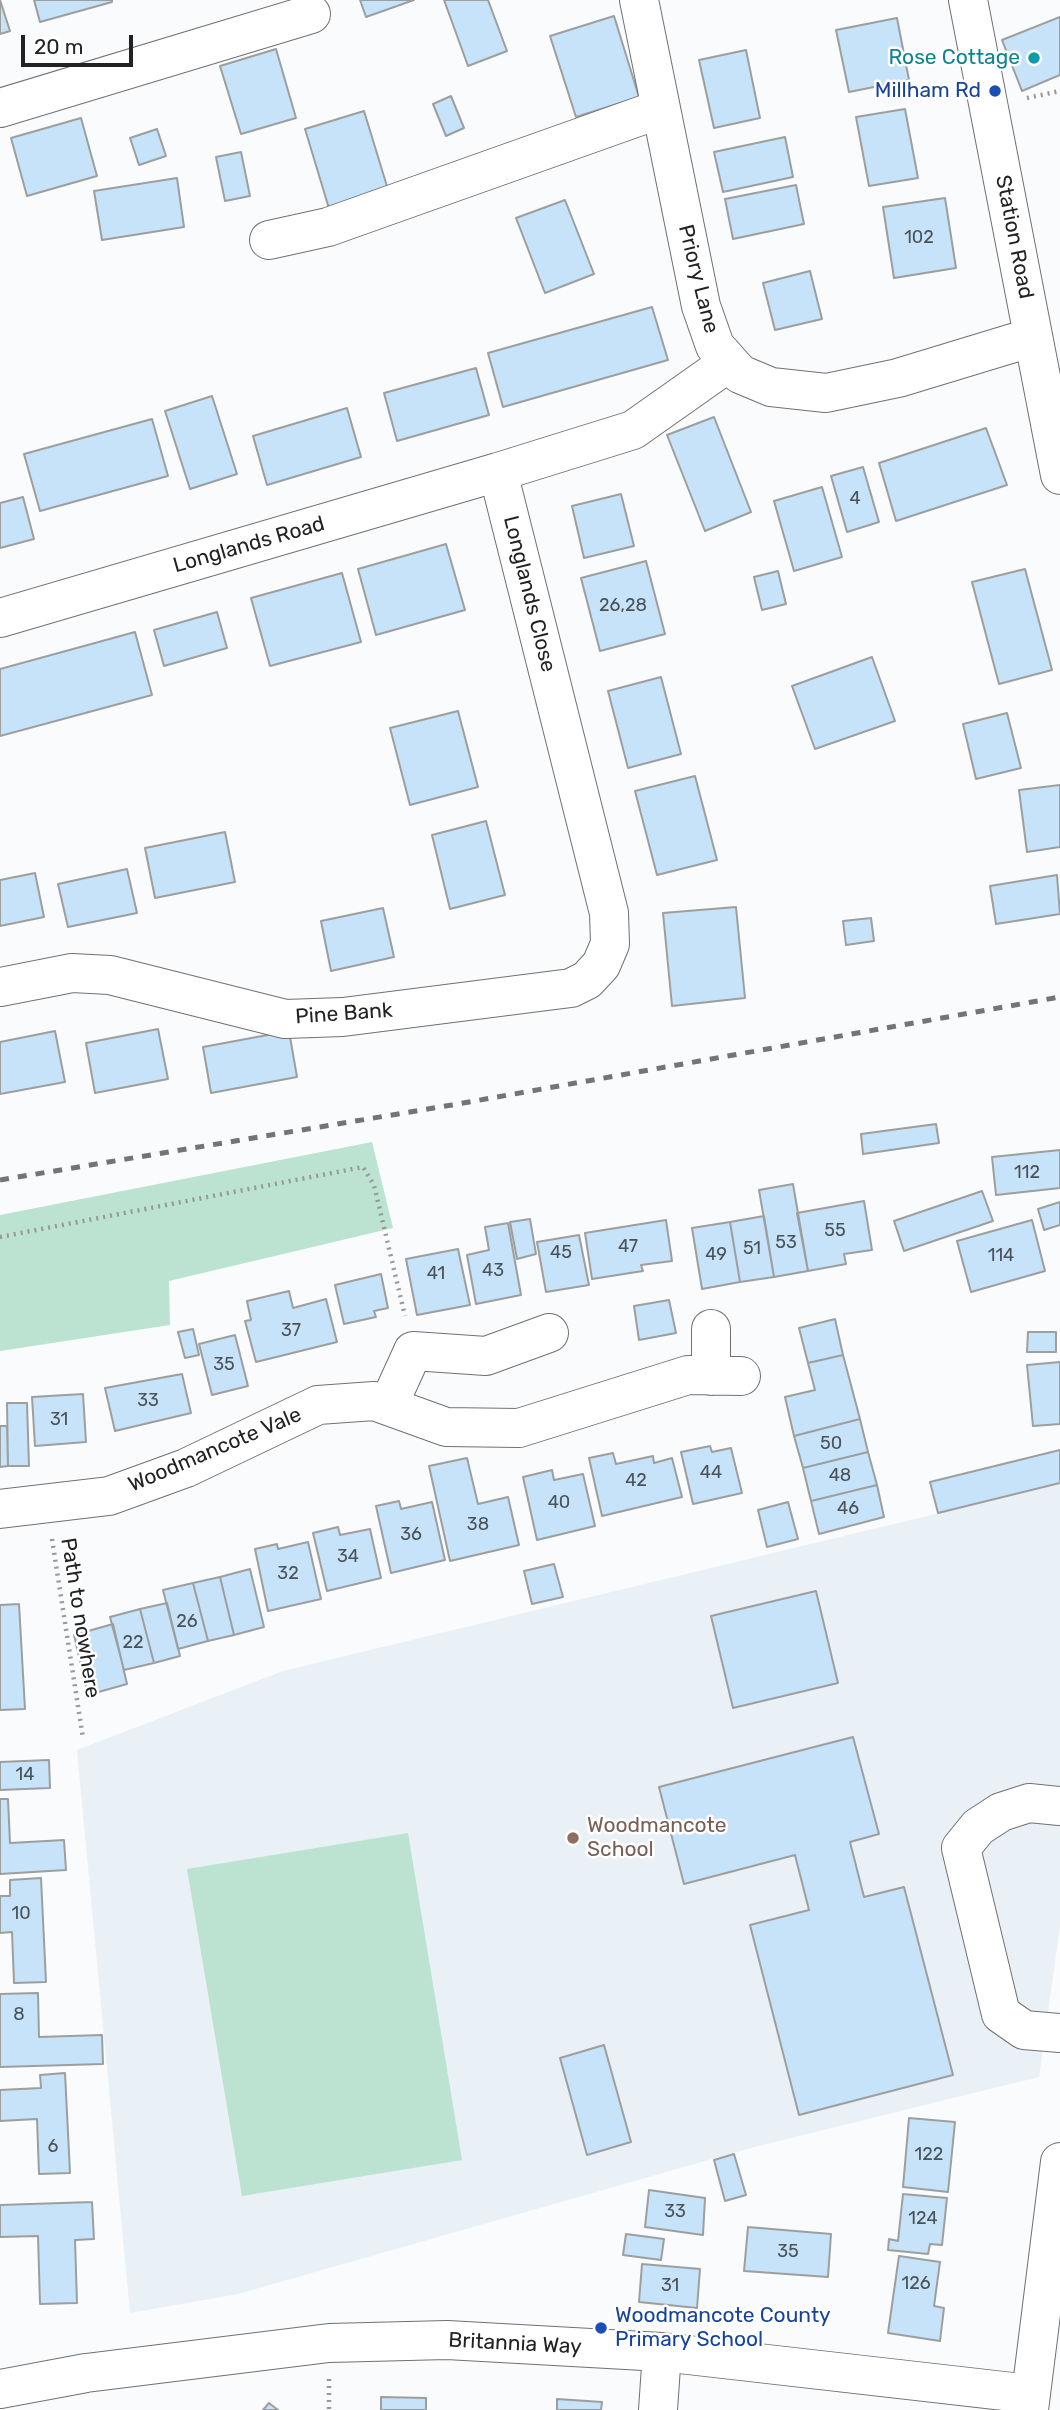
<!DOCTYPE html>
<style>
body{margin:0}
#map{position:relative;width:1060px;height:2410px;overflow:hidden;background:#fafbfc;font-family:Rubik,sans-serif}
canvas{display:block}
.scale{position:absolute;left:21px;top:35px;width:112px;height:32px;box-sizing:border-box;border:4px solid #212222;border-top:0;padding-left:9px;font-size:21px;line-height:24px;white-space:nowrap;color:#212222;-webkit-text-stroke:5px #fff;paint-order:stroke}
</style>
<div id="map">
<canvas width="1060" height="2410"></canvas>
<div class="scale">20 m</div>
</div>
<script>
const c = document.querySelector('canvas').getContext('2d');
c.lineJoin = 'round';
function paint(path, color) { c.fillStyle = color; c.fill(path, 'evenodd'); }
const poly = rows => new Path2D(rows.map(r => 'M' + r).join(''));
function strokePath(path, color, width, dash) { c.strokeStyle = color; c.lineWidth = width; c.lineCap = dash ? 'butt' : 'round'; c.setLineDash(dash || []); c.stroke(path); }
function write(font, color, halo, rows, align = 'center') {
  c.font = font + ' Rubik,sans-serif'; c.lineWidth = 5; c.setLineDash([]); c.textBaseline = 'middle'; c.strokeStyle = halo; c.fillStyle = color; for (const [text, x, y, turn = 0] of rows) {
    c.save(); c.translate(x, y); c.rotate((+turn || 0) * Math.PI / 180); c.textAlign = isNaN(turn) ? turn : align; if (halo) c.strokeText(text, 0, 0); c.fillText(text, 0, 0); c.restore();
  }
}
paint(poly([
 [1060,1484,1060,1926,1039,2077,754,2147,238,2294,130,2313,77,1750,283,1671]
]), '#e9f0f6');
paint(poly([
 [372,1142,393,1228,169,1281,170,1325,0,1351,0,1215],
 [408,1833,462,2160,242,2196,187,1869]
]), '#bce3d1');
const building = poly([
 [0,0,10,31,0,34,0,0],
 [34,0,112,0,112,2,40,22,34,0],
 [360,0,414,0,366,17,360,0],
 [444,0,488,0,507,51,468,66,444,0],
 [614,16,639,97,576,117,550,36,614,16],
 [1060,17,1060,75,1022,91,1002,40,1060,17],
 [897,18,909,80,849,92,836,30,897,18],
 [276,49,296,118,241,134,220,66,276,49],
 [746,50,760,118,714,128,699,60,746,50],
 [451,96,464,128,446,136,433,104,451,96],
 [905,109,918,178,869,186,856,117,905,109],
 [364,111,390,196,331,215,305,129,364,111],
 [81,118,97,176,27,196,11,138,81,118],
 [157,129,166,156,139,165,130,138,157,129],
 [785,137,793,177,723,192,714,152,785,137],
 [241,152,250,196,225,201,216,157,241,152],
 [177,178,184,227,102,240,94,191,177,178],
 [796,185,804,224,733,239,725,199,796,185],
 [945,198,956,268,894,278,883,207,945,198],
 [565,200,594,274,545,293,516,218,565,200],
 [810,271,822,319,775,330,763,283,810,271],
 [652,307,668,360,503,407,488,353,652,307],
 [476,368,489,415,397,441,384,393,476,368],
 [212,396,237,474,190,489,165,411,212,396],
 [347,408,361,457,267,485,253,436,347,408],
 [714,417,751,512,705,531,667,435,714,417],
 [152,419,168,476,40,511,24,454,152,419],
 [986,428,1007,485,896,521,879,463,986,428],
 [863,467,879,522,847,532,831,476,863,467],
 [822,487,842,557,794,571,774,501,822,487],
 [621,494,634,546,584,558,572,506,621,494],
 [23,497,34,539,0,548,0,503,23,497],
 [446,544,465,610,376,635,358,569,446,544],
 [646,561,665,634,600,651,581,578,646,561],
 [1025,569,1052,670,999,684,972,582,1025,569],
 [778,571,786,604,762,610,754,577,778,571],
 [342,573,361,642,270,666,251,598,342,573],
 [217,612,227,648,164,666,154,630,217,612],
 [135,632,152,695,0,736,0,669,135,632],
 [872,657,895,721,815,749,792,686,872,657],
 [661,677,681,754,628,768,608,691,661,677],
 [458,711,478,787,410,805,390,728,458,711],
 [1007,713,1021,768,976,779,963,724,1007,713],
 [695,776,717,860,657,875,635,791,695,776],
 [1060,785,1060,847,1027,852,1019,790,1060,785],
 [486,821,505,895,450,909,432,835,486,821],
 [225,832,235,882,155,898,145,848,225,832],
 [127,869,137,913,68,927,58,884,127,869],
 [35,873,44,917,0,926,0,880,35,873],
 [1057,875,1060,914,996,924,990,886,1057,875],
 [736,907,745,998,672,1006,663,913,736,907],
 [383,908,394,957,331,971,321,921,383,908],
 [871,918,874,941,846,945,843,921,871,918],
 [158,1029,168,1079,95,1093,86,1043,158,1029],
 [55,1031,65,1082,0,1094,0,1042,55,1031],
 [289,1031,297,1077,211,1093,203,1047,289,1031],
 [936,1124,939,1143,863,1154,861,1134,936,1124],
 [1060,1150,1060,1188,996,1195,992,1157,1060,1150],
 [793,1184,808,1271,774,1277,759,1190,793,1184],
 [982,1191,993,1221,904,1251,894,1221,982,1191],
 [864,1201,872,1250,844,1254,846,1264,808,1271,797,1213,864,1201],
 [1060,1202,1060,1225,1044,1230,1038,1209,1060,1202],
 [764,1216,774,1277,740,1282,730,1222,764,1216],
 [530,1219,536,1254,517,1259,510,1222,530,1219],
 [666,1220,672,1261,641,1265,643,1271,592,1279,585,1233,666,1220],
 [1032,1220,1045,1271,971,1292,957,1241,1032,1220],
 [730,1222,740,1282,702,1289,692,1228,730,1222],
 [508,1223,521,1295,476,1304,467,1255,489,1250,485,1227,508,1223],
 [579,1235,589,1285,546,1292,537,1242,579,1235],
 [458,1249,470,1305,417,1315,406,1259,458,1249],
 [381,1274,388,1308,374,1311,376,1317,344,1324,335,1285,381,1274],
 [289,1291,293,1308,326,1299,337,1342,256,1362,245,1321,251,1320,247,1301,289,1291],
 [669,1300,676,1333,639,1340,634,1306,669,1300],
 [835,1319,843,1355,808,1363,799,1328,835,1319],
 [193,1329,199,1355,185,1358,178,1332,193,1329],
 [1028,1332,1056,1332,1056,1352,1027,1352,1028,1332],
 [235,1335,248,1386,212,1395,199,1344,235,1335],
 [843,1355,860,1419,794,1436,785,1397,815,1390,808,1363,843,1355],
 [1060,1362,1060,1424,1033,1426,1027,1365,1060,1362],
 [182,1374,191,1413,115,1431,105,1388,182,1374],
 [83,1394,86,1442,35,1446,32,1397,83,1394],
 [7,1403,27,1403,29,1466,8,1466,7,1403],
 [860,1419,868,1452,803,1468,794,1436,860,1419],
 [0,1426,7,1426,8,1466,0,1467,0,1426],
 [710,1446,712,1452,731,1448,742,1493,693,1504,681,1452,710,1446],
 [1060,1450,1060,1483,938,1513,930,1482,1060,1450],
 [868,1452,877,1485,811,1501,803,1468,868,1452],
 [613,1453,616,1464,653,1456,654,1463,672,1458,682,1497,602,1516,589,1458,613,1453],
 [467,1458,478,1504,508,1497,519,1545,450,1561,429,1466,467,1458],
 [552,1470,554,1480,583,1474,595,1526,537,1540,523,1477,552,1470],
 [877,1485,884,1517,819,1534,811,1501,877,1485],
 [399,1501,401,1509,432,1502,445,1560,391,1573,376,1506,399,1501],
 [788,1502,798,1539,767,1547,758,1510,788,1502],
 [338,1527,340,1535,370,1529,381,1578,327,1591,313,1533,338,1527],
 [308,1542,321,1599,268,1611,255,1549,277,1544,278,1549,308,1542],
 [554,1564,563,1597,532,1604,524,1571,554,1564],
 [250,1569,264,1627,234,1635,220,1577,250,1569],
 [220,1577,234,1635,208,1641,193,1583,220,1577],
 [193,1583,208,1641,178,1649,163,1590,193,1583],
 [816,1591,838,1683,733,1708,711,1616,816,1591],
 [167,1603,180,1656,154,1663,140,1609,167,1603],
 [19,1604,25,1709,0,1710,0,1605,19,1604],
 [140,1609,154,1663,124,1670,110,1617,140,1609],
 [113,1624,127,1684,88,1695,74,1635,113,1624],
 [853,1737,879,1834,850,1842,864,1897,904,1887,953,2075,799,2115,750,1925,809,1910,795,1855,684,1884,659,1787,853,1737],
 [49,1760,50,1788,0,1790,0,1762,49,1760],
 [0,1799,8,1799,10,1843,64,1840,66,1870,0,1874,0,1799],
 [41,1878,46,1982,14,1983,12,1932,0,1933,0,1896,10,1896,10,1880,41,1878],
 [38,1993,39,2037,102,2035,103,2064,0,2067,0,1994,38,1993],
 [604,2045,631,2142,587,2155,560,2058,604,2045],
 [65,2073,70,2173,39,2174,37,2119,0,2121,0,2090,41,2088,40,2075,65,2073],
 [909,2118,955,2122,948,2192,903,2187,909,2118],
 [734,2154,746,2195,725,2201,714,2160,734,2154],
 [649,2190,705,2198,703,2235,645,2227,649,2190],
 [903,2194,947,2198,942,2245,930,2244,928,2254,888,2250,889,2239,898,2241,903,2194],
 [92,2202,94,2239,75,2240,77,2303,40,2304,38,2236,0,2237,0,2205,92,2202],
 [748,2227,831,2234,828,2277,744,2271,748,2227],
 [626,2234,664,2239,661,2260,623,2255,626,2234],
 [899,2256,940,2262,934,2306,944,2308,940,2341,888,2333,899,2256],
 [642,2264,700,2269,697,2308,639,2302,642,2264],
 [381,2397,426,2398,426,2410,381,2410,381,2397],
 [557,2399,602,2402,601,2410,557,2410,557,2399],
 [269,2403,278,2410,263,2410,269,2403]
]);
paint(building, '#c7e3f9');
strokePath(building, '#9d9e9e', 2);
const minor = poly([
 [639,0,701,306,715,346,740,374,771,387,826,393,898,378,1033,337],
 [968,0,1060,475],
 [0,108,311,14],
 [269,240,328,227,660,109],
 [0,618,498,472],
 [0,987,72,973,110,975,285,1019,343,1017,571,988,587,980,601,965,610,944,609,913,498,472,633,430,728,363],
 [711,1329,711,1376],
 [388,1406,413,1351,486,1356,549,1333],
 [0,1509,109,1496,186,1468,318,1405,374,1401,446,1427,519,1428,688,1375,741,1376],
 [1060,1806,1029,1803,1001,1812,978,1827,961,1848,1001,2014,1024,2030,1060,2033],
 [0,2389,86,2373,329,2343,447,2340,662,2352,1030,2394],
 [658,2410,662,2352],
 [1029,2410,1060,2162]
]);
strokePath(minor, '#707172', 40);
strokePath(poly([
 [1027,98,1060,91],
 [0,1237,363,1167,374,1185,405,1316],
 [52,1539,83,1738],
 [329,2379,329,2410]
]), '#979899', 4.5, [2, 5]);
strokePath(minor, '#fff', 38);
strokePath(poly([
 [0,1180,452,1105,1060,997]
]), '#737474', 5, [9, 9]);
for (const [x, y, r, color] of [
 [1034,58,7,"#0f9aa8"],
 [995,91,7,"#1a4fb4"],
 [573,1838,7,"#8d6e63"],
 [601,2328,7,"#1a4fb4"]
]) { const dot = new Path2D(); dot.arc(x, y, r, 0, 2 * Math.PI); c.fillStyle = color; c.fill(dot); strokePath(dot, '#fff', 2.5); }
write('18px', '#4a5258', null, [
 ["102",919,238],
 ["4",855,499],
 ["26,28",623,606],
 ["112",1027,1173],
 ["55",835,1231],
 ["53",786,1243],
 ["47",628,1247],
 ["51",752,1249],
 ["45",561,1253],
 ["49",716,1255],
 ["114",1001,1256],
 ["43",493,1271],
 ["41",436,1274],
 ["37",291,1331],
 ["35",224,1365],
 ["33",148,1401],
 ["31",59,1420],
 ["50",831,1444],
 ["44",711,1473],
 ["48",840,1476],
 ["42",636,1481],
 ["40",559,1503],
 ["46",848,1509],
 ["38",478,1525],
 ["36",411,1535],
 ["34",348,1557],
 ["32",288,1574],
 ["26",187,1622],
 ["22",133,1643],
 ["14",25,1775],
 ["10",21,1914],
 ["8",19,2015],
 ["6",53,2147],
 ["122",929,2155],
 ["33",675,2212],
 ["124",923,2219],
 ["35",788,2252],
 ["126",916,2284],
 ["31",670,2286]
]);
write('21px', '#0d838f', '#fff', [
 ["Rose Cottage",1020,58]
], 'right');
write('21px', '#164399', '#fff', [
 ["Millham Rd",981,91],
 ["Woodmancote County",615,2316,"left"],
 ["Primary School",615,2340,"left"]
], 'right');
write('21px', '#212222', '#fff', [
 ["Station Road",1014,237,79],
 ["Priory Lane",698,279,76],
 ["Longlands Road",249,545,-16],
 ["Longlands Close",529,594,76],
 ["Pine Bank",344,1014,-4],
 ["Woodmancote Vale",215,1450,-23],
 ["Path to nowhere",80,1618,81],
 ["Britannia Way",515,2344,3]
]);
write('21px', '#785e54', '#fff', [
 ["Woodmancote",587,1826],
 ["School",587,1850]
], 'left');
</script>
